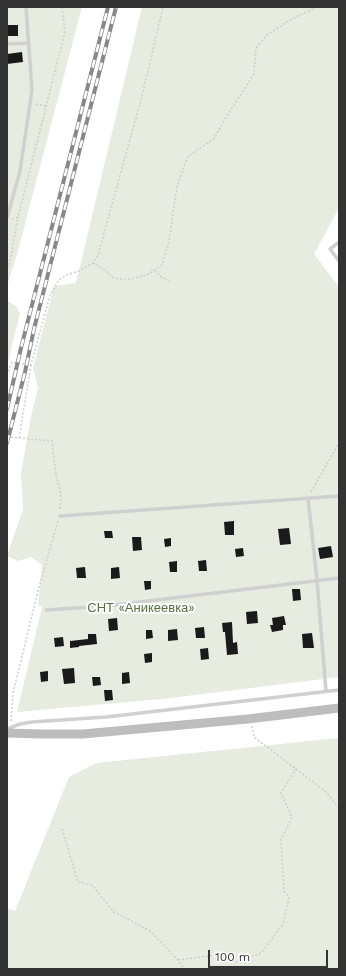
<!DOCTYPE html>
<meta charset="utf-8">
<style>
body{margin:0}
#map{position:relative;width:346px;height:976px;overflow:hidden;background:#fff;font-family:"Work Sans",sans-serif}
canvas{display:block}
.frame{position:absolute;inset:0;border:8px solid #333;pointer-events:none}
.scale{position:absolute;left:208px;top:950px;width:120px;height:18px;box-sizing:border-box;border:2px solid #333;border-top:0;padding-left:5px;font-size:12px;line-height:14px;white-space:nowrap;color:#333;-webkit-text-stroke:3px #fff;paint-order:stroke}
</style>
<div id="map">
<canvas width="346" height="976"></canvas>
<div class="frame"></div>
<div class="scale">100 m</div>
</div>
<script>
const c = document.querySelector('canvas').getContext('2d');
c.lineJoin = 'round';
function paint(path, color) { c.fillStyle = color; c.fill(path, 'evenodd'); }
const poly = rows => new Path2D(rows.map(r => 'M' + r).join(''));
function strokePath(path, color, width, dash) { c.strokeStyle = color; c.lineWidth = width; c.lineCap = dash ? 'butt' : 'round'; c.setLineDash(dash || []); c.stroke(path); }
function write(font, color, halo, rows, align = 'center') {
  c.font = font + ' "Work Sans",sans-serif'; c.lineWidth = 4; c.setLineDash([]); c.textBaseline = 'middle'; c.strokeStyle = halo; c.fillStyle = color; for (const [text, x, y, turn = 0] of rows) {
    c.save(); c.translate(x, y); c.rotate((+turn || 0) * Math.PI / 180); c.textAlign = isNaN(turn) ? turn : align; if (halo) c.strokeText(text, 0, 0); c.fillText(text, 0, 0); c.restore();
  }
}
paint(poly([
 [7,7,82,7,16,258,7,286],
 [142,7,339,7,339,208,314,254,339,287,339,677,162,699,17,712,42,607,38,605,42,565,31,557,18,561,7,556,23,509,21,473,32,412,38,388,33,368,54,286,76,283],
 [7,301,16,306,20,313,7,366],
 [339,738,339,969,7,969,7,908,15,911,69,777,96,763]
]), '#e6ecdf');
paint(poly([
 [7,25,18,25,18,36,7,36],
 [22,52,23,62,7,64,7,54],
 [234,521,234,535,225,535,224,522],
 [289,528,291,544,280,545,278,529],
 [104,531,112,531,113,538,105,538],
 [132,537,141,537,142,550,133,551],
 [171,538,171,546,165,547,164,539],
 [331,546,333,557,320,559,318,548],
 [243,548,244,556,236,557,235,549],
 [206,560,207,571,199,571,198,561],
 [177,561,177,572,170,572,169,562],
 [85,567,86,578,77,578,76,568],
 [119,567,120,578,111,579,111,568],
 [144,581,151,581,151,589,145,590],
 [292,589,300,589,301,600,293,601],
 [257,611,258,623,247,624,246,612],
 [284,616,286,625,283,625,283,630,272,632,270,625,273,625,272,618],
 [117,618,118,630,109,631,108,619],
 [232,622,233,643,237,642,238,654,227,655,225,632,223,632,222,623],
 [204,627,205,638,196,638,195,628],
 [177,629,178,640,168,641,168,630],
 [146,630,152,630,153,638,146,639],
 [312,633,314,648,303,648,302,634],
 [88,634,96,634,97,644,79,646,79,647,70,648,70,641,88,639],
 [63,637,64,646,55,647,54,638],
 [208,648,209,659,201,660,200,649],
 [152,653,152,662,145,663,144,654],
 [74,668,75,683,64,684,62,669],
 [48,671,48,681,41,682,40,672],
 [129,672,130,683,122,684,122,673],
 [92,677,100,677,101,685,93,686],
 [104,690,112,690,113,700,105,701]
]), '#1a1a1a');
strokePath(poly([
 [36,104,46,106],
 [12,219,18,217,65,32,62,7],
 [93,263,102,268,114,278,126,280,147,275,162,265,169,241,177,187,188,156,214,139,226,117,254,74,256,48,267,35,290,20,317,7],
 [7,267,9,267,18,217],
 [155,270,160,276,170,281],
 [7,375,12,362,31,365,50,295,59,280,66,275,79,271,93,263,98,255,142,96,163,7],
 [7,437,52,441,56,475,61,494,60,510],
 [19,438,31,365],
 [311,492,339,443],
 [11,721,13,693,39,587,58,521],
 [252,726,254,737,326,792,339,808],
 [62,829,78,882,92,885,114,912,150,931,178,960,184,969],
 [178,960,217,955,237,962,261,953,283,924,289,897,284,891,281,840,292,817,281,793,296,769]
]), '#cdcdcd', 1.5, [2, 2]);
strokePath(poly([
 [7,44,29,43],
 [7,218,20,171,32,90,26,7],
 [339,242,330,249,339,261],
 [308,498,317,580,326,691],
 [60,516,339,496],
 [46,610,107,606,339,578],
 [7,729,20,724,32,722,106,717,339,690]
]), '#d0d0d0', 3.5);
strokePath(poly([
 [7,733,41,734,83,734,248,719,339,708]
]), '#bdbdbd', 9);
const rail = poly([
 [7,409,21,348,108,7],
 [7,443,25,372,34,329,116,7]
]);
strokePath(rail, '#888', 4);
strokePath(rail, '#fff', 2.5, [8]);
write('13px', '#56703f', '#fff', [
 ["СНТ «Аникеевка»",141,608]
]);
</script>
